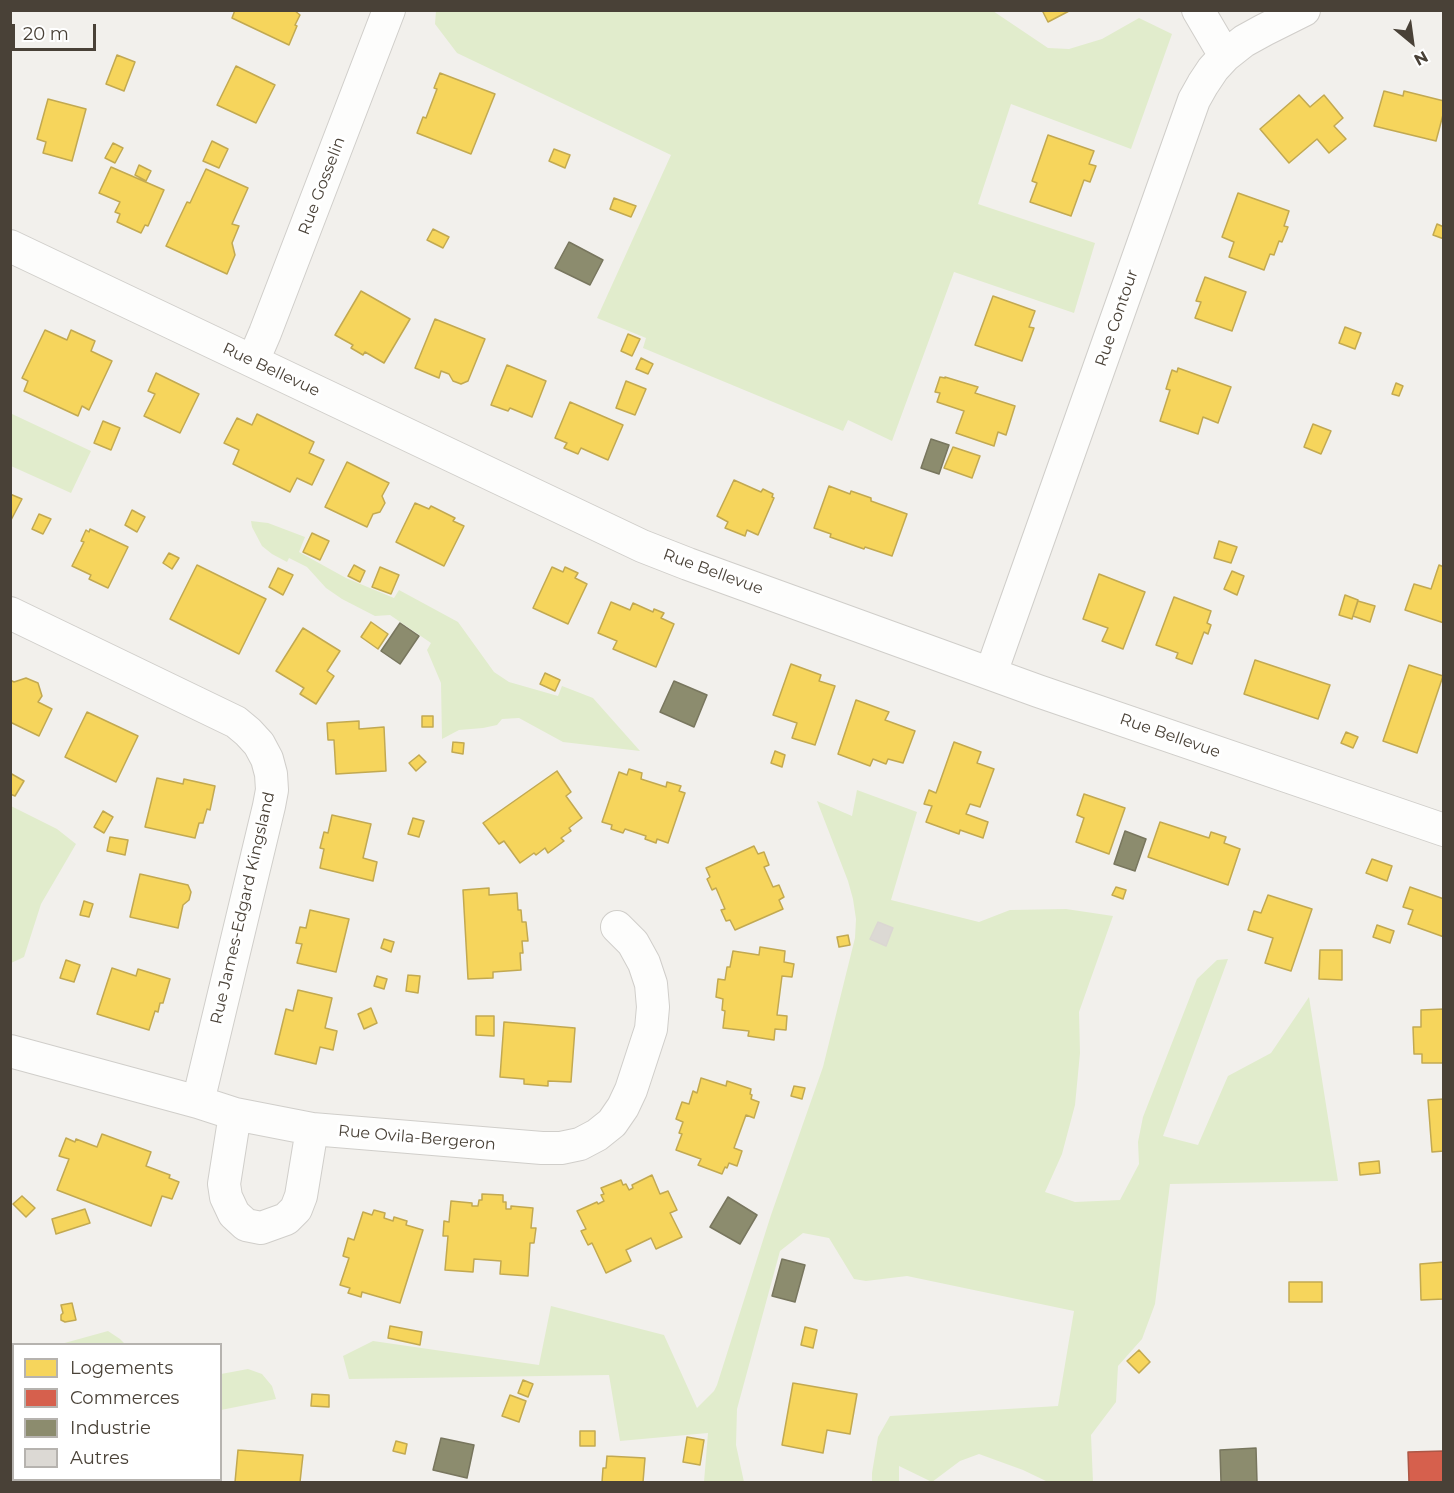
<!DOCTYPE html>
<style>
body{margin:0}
#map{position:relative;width:1454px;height:1493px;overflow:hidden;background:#f2f0ec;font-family:Montserrat,sans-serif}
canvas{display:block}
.frame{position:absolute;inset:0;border:12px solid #494137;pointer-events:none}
.legend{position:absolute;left:12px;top:1343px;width:210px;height:138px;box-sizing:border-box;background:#fff;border:2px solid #b6b3af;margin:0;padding:8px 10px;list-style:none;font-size:18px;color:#494137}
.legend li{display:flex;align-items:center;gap:12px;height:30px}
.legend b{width:30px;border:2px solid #b6b3af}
.north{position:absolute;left:1382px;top:12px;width:60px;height:60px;-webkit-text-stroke:4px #fff;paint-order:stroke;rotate:151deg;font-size:16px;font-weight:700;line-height:24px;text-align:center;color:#494137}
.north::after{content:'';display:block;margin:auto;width:21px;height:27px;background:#494137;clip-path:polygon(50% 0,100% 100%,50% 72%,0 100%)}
.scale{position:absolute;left:12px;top:24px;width:84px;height:27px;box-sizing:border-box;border:3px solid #494137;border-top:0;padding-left:8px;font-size:18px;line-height:21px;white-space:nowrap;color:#494137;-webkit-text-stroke:4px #fff;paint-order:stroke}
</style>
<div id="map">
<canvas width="1454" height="1493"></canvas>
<div class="frame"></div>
<ul class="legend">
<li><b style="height:16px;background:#f6d55c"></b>Logements</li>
<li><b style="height:16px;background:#d6604d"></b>Commerces</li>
<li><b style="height:16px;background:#8c8c6e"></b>Industrie</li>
<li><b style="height:16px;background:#dcd9d4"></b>Autres</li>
</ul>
<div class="north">N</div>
<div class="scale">20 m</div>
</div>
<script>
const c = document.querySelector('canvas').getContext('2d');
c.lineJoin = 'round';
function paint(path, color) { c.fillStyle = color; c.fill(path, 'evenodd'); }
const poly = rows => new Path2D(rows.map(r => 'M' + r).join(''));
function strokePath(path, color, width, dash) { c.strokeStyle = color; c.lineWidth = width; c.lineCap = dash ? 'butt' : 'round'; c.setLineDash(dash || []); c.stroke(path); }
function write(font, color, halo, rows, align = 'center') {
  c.font = font + ' Montserrat,sans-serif'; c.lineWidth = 6; c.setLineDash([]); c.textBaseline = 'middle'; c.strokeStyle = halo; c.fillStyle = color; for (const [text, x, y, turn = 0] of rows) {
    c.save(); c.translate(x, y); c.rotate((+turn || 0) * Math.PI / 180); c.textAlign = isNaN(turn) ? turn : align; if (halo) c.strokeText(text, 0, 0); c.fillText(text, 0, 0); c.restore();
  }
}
paint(poly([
 [436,11,993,11,1048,48,1069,49,1102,39,1139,18,1172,34,1131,149,1011,104,978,204,1095,243,1074,313,954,272,892,441,848,420,843,431,643,348,646,338,597,318,671,155,457,53,435,24],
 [12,414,91,451,71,493,11,466],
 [251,521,268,523,305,537,299,552,346,578,394,598,399,590,458,622,494,672,509,682,558,696,562,686,593,698,640,751,563,742,519,718,502,719,497,725,483,728,459,730,442,739,441,683,427,650,431,643,390,615,375,616,342,599,326,588,307,567,289,558,287,562,272,554,262,546,252,527],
 [857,790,917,812,891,900,979,922,1010,910,1066,909,1113,916,1079,1012,1080,1053,1075,1105,1062,1154,1045,1192,1075,1202,1120,1200,1139,1164,1138,1142,1143,1117,1197,979,1217,960,1228,959,1163,1136,1198,1145,1228,1076,1271,1053,1309,997,1338,1181,1170,1184,1155,1304,1142,1339,1118,1366,1116,1402,1091,1435,1093,1482,1048,1482,1023,1470,979,1454,960,1461,932,1482,899,1466,899,1482,872,1482,872,1473,878,1437,890,1416,1058,1406,1074,1311,907,1276,866,1281,854,1279,829,1238,803,1233,780,1251,737,1409,736,1445,744,1482,704,1482,708,1433,620,1441,609,1375,349,1379,343,1356,373,1341,539,1365,551,1306,664,1335,697,1408,714,1391,717,1385,771,1215,823,1067,855,938,856,919,853,899,848,881,817,801,852,816],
 [11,806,57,829,76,844,41,904,24,957,11,963],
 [108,1331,120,1339,125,1344,61,1344],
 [248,1369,262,1374,272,1386,276,1399,221,1410,221,1374]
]), '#e1eccc');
const homes = poly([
 [235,10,294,10,300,15,295,25,297,26,289,45,232,18,235,10],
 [1042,10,1071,10,1048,22,1042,10],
 [117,55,135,62,124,91,106,84,117,55],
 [236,66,275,85,256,123,217,105,236,66],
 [440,73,495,94,471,154,417,133,423,117,426,118,437,89,434,88,440,73],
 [1384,91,1403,96,1404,91,1444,101,1444,111,1436,141,1374,126,1384,91],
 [1299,95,1310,107,1324,95,1343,118,1334,126,1346,139,1329,153,1317,139,1289,163,1260,129,1299,95],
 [48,99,86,109,72,161,43,153,46,142,37,139,48,99],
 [1048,135,1094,151,1089,164,1096,166,1090,182,1084,180,1071,216,1030,202,1037,183,1032,181,1048,135],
 [212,141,228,149,219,168,203,161,212,141],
 [113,143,123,148,115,163,105,158,113,143],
 [554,149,570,155,565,168,549,161,554,149],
 [139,165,151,171,146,181,135,175,139,165],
 [111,167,164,190,148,226,145,225,141,233,117,222,120,214,115,212,120,202,99,193,111,167],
 [206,169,248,188,232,224,239,226,232,243,235,255,227,274,166,246,187,202,190,203,206,169],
 [1238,193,1289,211,1284,226,1288,227,1282,242,1279,241,1274,255,1270,254,1264,270,1229,257,1234,242,1222,237,1238,193],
 [614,198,636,206,631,217,610,209,614,198],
 [1437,224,1444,227,1444,239,1433,235,1437,224],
 [433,229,449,237,443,248,427,240,433,229],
 [1205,277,1246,292,1232,331,1195,318,1201,302,1196,301,1205,277],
 [361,291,410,319,384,363,365,352,363,355,351,348,353,345,335,335,361,291],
 [993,296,1035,311,1029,327,1034,328,1022,361,975,345,993,296],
 [435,319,485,339,468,381,461,384,453,381,449,374,441,371,439,378,415,368,435,319],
 [1345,327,1361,333,1355,349,1339,343,1345,327],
 [45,330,67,340,71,330,95,341,91,351,112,361,89,410,82,406,78,416,24,391,28,381,22,378,45,330],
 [628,334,640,339,632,356,621,351,628,334],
 [641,358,653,364,648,374,636,369,641,358],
 [507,365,546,381,532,417,510,408,508,411,491,405,507,365],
 [1178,368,1231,387,1218,423,1203,417,1198,434,1160,421,1170,390,1166,389,1172,370,1177,372,1178,368],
 [156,373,199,394,180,433,144,416,155,394,148,391,156,373],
 [940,377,945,378,945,377,978,387,975,393,1015,406,1006,435,998,432,994,446,956,433,964,411,937,402,940,393,935,392,940,377],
 [626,381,646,389,635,415,616,408,626,381],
 [1396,383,1403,386,1399,396,1392,394,1396,383],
 [570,402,623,425,608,460,581,448,578,454,564,448,567,443,555,438,570,402],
 [257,414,314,442,309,453,324,460,312,485,297,478,290,492,233,464,239,450,224,443,237,418,252,425,257,414],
 [103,421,120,428,111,450,94,443,103,421],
 [1313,424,1331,431,1321,454,1304,447,1313,424],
 [953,447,980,456,972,478,944,468,953,447],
 [347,462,389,483,382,496,385,503,380,512,373,514,367,527,325,507,347,462],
 [734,480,761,492,763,489,773,494,772,497,774,498,758,535,747,530,745,536,725,528,728,522,717,516,734,480],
 [829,486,850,494,851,491,871,498,871,501,907,514,892,556,865,547,864,549,830,537,831,534,814,528,829,486],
 [10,494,22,499,10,522,10,494],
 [415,503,429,509,431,506,455,518,453,521,464,526,444,566,396,542,415,503],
 [132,510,145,517,137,532,125,525,132,510],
 [39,514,51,519,43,534,32,529,39,514],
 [90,529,128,547,108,588,89,579,91,575,72,566,84,542,81,541,86,530,89,532,90,529],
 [312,533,329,541,320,560,303,552,312,533],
 [1219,541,1237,547,1231,563,1214,558,1219,541],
 [169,553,179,558,172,569,163,563,169,553],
 [197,565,266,599,239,654,170,619,197,565],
 [354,565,365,571,360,582,348,576,354,565],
 [1439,565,1444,567,1444,623,1405,610,1414,584,1431,589,1439,565],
 [380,567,399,575,391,594,372,587,380,567],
 [552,567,563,572,565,567,578,573,575,578,587,584,568,624,533,608,552,567],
 [278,568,293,575,283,595,269,587,278,568],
 [1232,571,1244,576,1237,595,1224,589,1232,571],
 [1099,574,1145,592,1123,649,1102,641,1108,628,1083,619,1099,574],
 [1345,595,1358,600,1352,619,1339,615,1345,595],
 [1174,597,1211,611,1207,623,1211,625,1208,634,1204,632,1192,664,1176,658,1178,653,1156,645,1174,597],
 [1358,601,1375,606,1370,622,1353,616,1358,601],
 [611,602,630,610,633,603,653,612,654,609,664,613,661,618,674,624,656,667,613,649,617,641,598,633,611,602],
 [371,622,388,634,378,649,361,637,371,622],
 [303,628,340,651,327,671,334,676,316,704,300,694,304,688,276,671,303,628],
 [1255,660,1330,685,1318,719,1244,694,1255,660],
 [791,664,821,675,819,681,835,686,815,745,792,738,797,723,773,715,791,664],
 [1409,665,1443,676,1417,753,1383,741,1409,665],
 [545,673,560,680,555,691,540,684,545,673],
 [26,678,38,683,42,696,38,702,52,709,39,736,10,722,10,680,14,682,26,678],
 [856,700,889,712,885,720,915,731,903,763,888,759,886,764,873,759,870,766,838,754,856,700],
 [87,712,138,736,116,782,65,757,87,712],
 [422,716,433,716,433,727,422,727,422,716],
 [359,721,359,729,384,727,386,771,336,774,334,740,328,740,327,723,359,721],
 [1346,732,1358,737,1353,748,1341,743,1346,732],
 [453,742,464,743,463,754,452,752,453,742],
 [954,742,981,752,977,763,994,769,980,807,970,804,966,814,988,822,983,838,960,830,959,834,926,822,932,806,924,804,929,790,936,793,954,742],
 [775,751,785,755,782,767,771,763,775,751],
 [419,755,426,762,416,771,409,763,419,755],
 [629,769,642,773,641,779,666,787,667,782,681,786,679,791,685,793,668,843,657,839,656,843,645,839,646,836,625,829,623,833,611,829,612,825,602,822,619,772,627,775,629,769],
 [557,771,571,792,566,796,582,818,569,828,571,831,561,838,564,841,548,853,545,848,536,855,534,853,520,863,504,841,499,844,483,823,557,771],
 [10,773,24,781,15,796,10,794,10,773],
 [157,778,183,784,184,779,215,786,210,810,207,809,203,823,199,823,195,838,145,827,157,778],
 [1084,794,1125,808,1109,854,1076,842,1084,818,1077,815,1084,794],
 [103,811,113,817,104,833,94,827,103,811],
 [332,815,371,824,363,858,377,862,373,881,320,868,324,849,320,848,324,832,328,833,332,815],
 [413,818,424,821,419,837,408,834,413,818],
 [1160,822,1209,838,1211,832,1226,837,1224,843,1240,849,1228,885,1148,857,1160,822],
 [110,837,128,840,125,855,107,851,110,837],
 [754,846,758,854,764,852,769,865,764,867,773,887,779,885,784,897,779,900,783,909,735,930,730,920,726,921,721,910,725,909,716,888,712,890,707,879,710,877,706,868,754,846],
 [1372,859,1392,866,1387,881,1366,873,1372,859],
 [140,874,188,885,191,892,189,900,183,905,178,928,130,917,140,874],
 [1116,887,1126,890,1123,899,1112,895,1116,887],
 [1410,887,1444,899,1444,937,1408,924,1413,910,1403,907,1410,887],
 [489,888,489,895,517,893,518,910,521,910,522,922,526,922,528,941,522,941,523,953,520,953,521,970,493,972,493,978,468,979,463,890,489,888],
 [1268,895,1312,909,1291,971,1265,963,1273,938,1248,930,1254,911,1261,913,1268,895],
 [84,901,93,904,89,917,80,915,84,901],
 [310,910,349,919,336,972,297,963,302,944,296,943,300,927,306,928,310,910],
 [1377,925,1394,931,1390,943,1373,937,1377,925],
 [848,935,850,945,839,947,837,937,848,935],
 [384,939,394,942,391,952,381,948,384,939],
 [760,947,785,951,784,962,794,964,792,977,782,976,777,1015,787,1016,786,1030,775,1029,774,1040,748,1036,749,1031,723,1028,725,1011,722,1010,723,999,716,997,718,979,725,980,727,967,730,967,733,951,759,955,760,947],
 [1320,950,1342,950,1342,980,1319,979,1320,950],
 [66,960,80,965,74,982,60,978,66,960],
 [112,968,136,976,138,969,170,979,163,1003,160,1003,158,1012,155,1011,149,1030,97,1014,112,968],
 [408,975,420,976,418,993,406,991,408,975],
 [377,976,387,979,384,989,374,986,377,976],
 [298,990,332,998,325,1028,337,1031,333,1050,320,1047,316,1064,275,1054,286,1009,293,1011,298,990],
 [371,1008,377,1023,364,1029,358,1014,371,1008],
 [1444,1009,1444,1063,1422,1063,1422,1054,1414,1054,1413,1027,1421,1027,1421,1010,1444,1009],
 [476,1016,494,1016,494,1036,476,1035,476,1016],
 [504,1022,575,1028,571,1082,548,1081,548,1086,524,1084,524,1079,500,1077,504,1022],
 [701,1078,726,1086,727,1081,751,1089,750,1094,752,1095,751,1099,759,1102,754,1118,746,1115,734,1148,742,1151,737,1166,729,1163,727,1168,725,1167,722,1174,698,1165,701,1159,676,1150,682,1134,679,1133,683,1122,676,1119,682,1102,689,1104,693,1091,697,1093,701,1078],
 [794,1086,805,1088,802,1099,791,1096,794,1086],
 [1444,1099,1444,1151,1432,1152,1428,1100,1444,1099],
 [102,1134,151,1152,146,1166,170,1175,169,1178,179,1182,172,1199,162,1196,151,1226,57,1190,69,1159,59,1156,66,1138,75,1142,76,1139,97,1147,102,1134],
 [1379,1161,1380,1173,1360,1175,1359,1163,1379,1161],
 [652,1175,660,1194,668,1191,677,1210,670,1213,682,1237,656,1249,651,1238,626,1250,631,1261,606,1273,592,1243,588,1245,581,1231,586,1229,577,1211,597,1202,598,1204,604,1201,601,1195,604,1194,601,1188,621,1180,623,1185,626,1184,629,1190,633,1188,632,1185,652,1175],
 [482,1194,503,1195,503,1202,506,1202,506,1209,511,1209,511,1206,533,1208,531,1228,536,1228,534,1243,530,1243,528,1276,500,1274,501,1261,474,1259,473,1272,445,1270,448,1236,443,1236,444,1221,449,1222,451,1201,472,1203,472,1206,478,1206,479,1200,482,1200,482,1194],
 [22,1196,35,1208,26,1217,13,1204,22,1196],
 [85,1209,90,1223,56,1234,52,1219,85,1209],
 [374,1210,385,1213,384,1218,393,1221,394,1217,407,1221,406,1225,423,1230,400,1303,362,1292,361,1297,348,1293,350,1288,340,1285,349,1258,343,1256,348,1238,354,1240,363,1212,372,1215,374,1210],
 [1444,1262,1444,1299,1421,1300,1420,1264,1444,1262],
 [1289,1282,1322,1282,1322,1302,1289,1302,1289,1282],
 [72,1303,76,1320,65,1322,61,1320,61,1315,63,1313,61,1305,72,1303],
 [390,1326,422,1332,420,1345,388,1338,390,1326],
 [805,1327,817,1330,813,1348,801,1345,805,1327],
 [1139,1350,1150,1362,1139,1373,1127,1361,1139,1350],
 [523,1380,533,1384,528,1397,518,1393,523,1380],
 [793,1383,857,1394,850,1434,827,1430,823,1453,782,1445,793,1383],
 [312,1394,329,1395,329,1407,311,1406,312,1394],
 [510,1395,526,1401,519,1422,502,1416,510,1395],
 [580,1431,595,1431,595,1446,580,1446,580,1431],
 [687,1437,704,1440,700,1465,683,1462,687,1437],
 [396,1441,407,1444,405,1454,393,1451,396,1441],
 [238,1450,303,1455,300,1482,235,1482,238,1450],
 [607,1456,645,1458,643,1482,602,1482,603,1468,606,1468,607,1456],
 [146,1480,180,1480,181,1482,128,1482,146,1480]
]);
paint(homes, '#f6d55c');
strokePath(homes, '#c2a951', 1.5);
const shops = poly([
 [1444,1451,1444,1482,1409,1482,1408,1452,1444,1451]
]);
paint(shops, '#d6604d');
strokePath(shops, '#ac5746', 1.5);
const industry = poly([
 [569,242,603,260,590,285,555,268,569,242],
 [931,439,949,445,939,474,921,468,931,439],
 [400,623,419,636,400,664,381,651,400,623],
 [674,681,707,695,694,727,660,712,674,681],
 [1125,831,1146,839,1135,871,1114,864,1125,831],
 [728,1197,757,1215,740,1244,710,1227,728,1197],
 [782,1259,805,1265,795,1302,772,1296,782,1259],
 [441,1438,474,1445,467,1478,433,1470,441,1438],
 [1256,1448,1257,1482,1221,1482,1220,1450,1256,1448]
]);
paint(industry, '#8c8c6e');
strokePath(industry, '#78765e', 1.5);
const building = poly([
 [878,922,893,928,886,946,870,939,878,922]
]);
paint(building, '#dcd9d4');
strokePath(building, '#dbd7d2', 1.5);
const street = poly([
 [1198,10,1225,56],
 [10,246,642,546,688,564,1038,691,1444,830],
 [253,361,265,333,389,10],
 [10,613,236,722,248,732,259,744,267,759,271,774,272,790,269,806,198,1102],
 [991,673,1194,100,1203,84,1213,69,1225,56,1244,41,1264,30,1304,10],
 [10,1051,198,1102,235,1114,312,1129,542,1148,561,1148,580,1144,597,1135,612,1123,623,1107,631,1090,651,1029,653,1007,651,984,644,963,633,943,617,927],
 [235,1114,224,1184,226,1197,234,1214,246,1225,261,1228,286,1219,296,1209,301,1196,312,1129]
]);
strokePath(street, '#d0ceca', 34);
strokePath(street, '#fdfdfc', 32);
write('16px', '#494137', '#fff', [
 ["Rue Gosselin",322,186,-69],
 ["Rue Contour",1117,318,-71],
 ["Rue Bellevue",271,370,25],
 ["Rue Bellevue",713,572,20],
 ["Rue Bellevue",1170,736,19],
 ["Rue James-Edgard Kingsland",243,908,-77],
 ["Rue Ovila-Bergeron",417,1138,5]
]);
</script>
